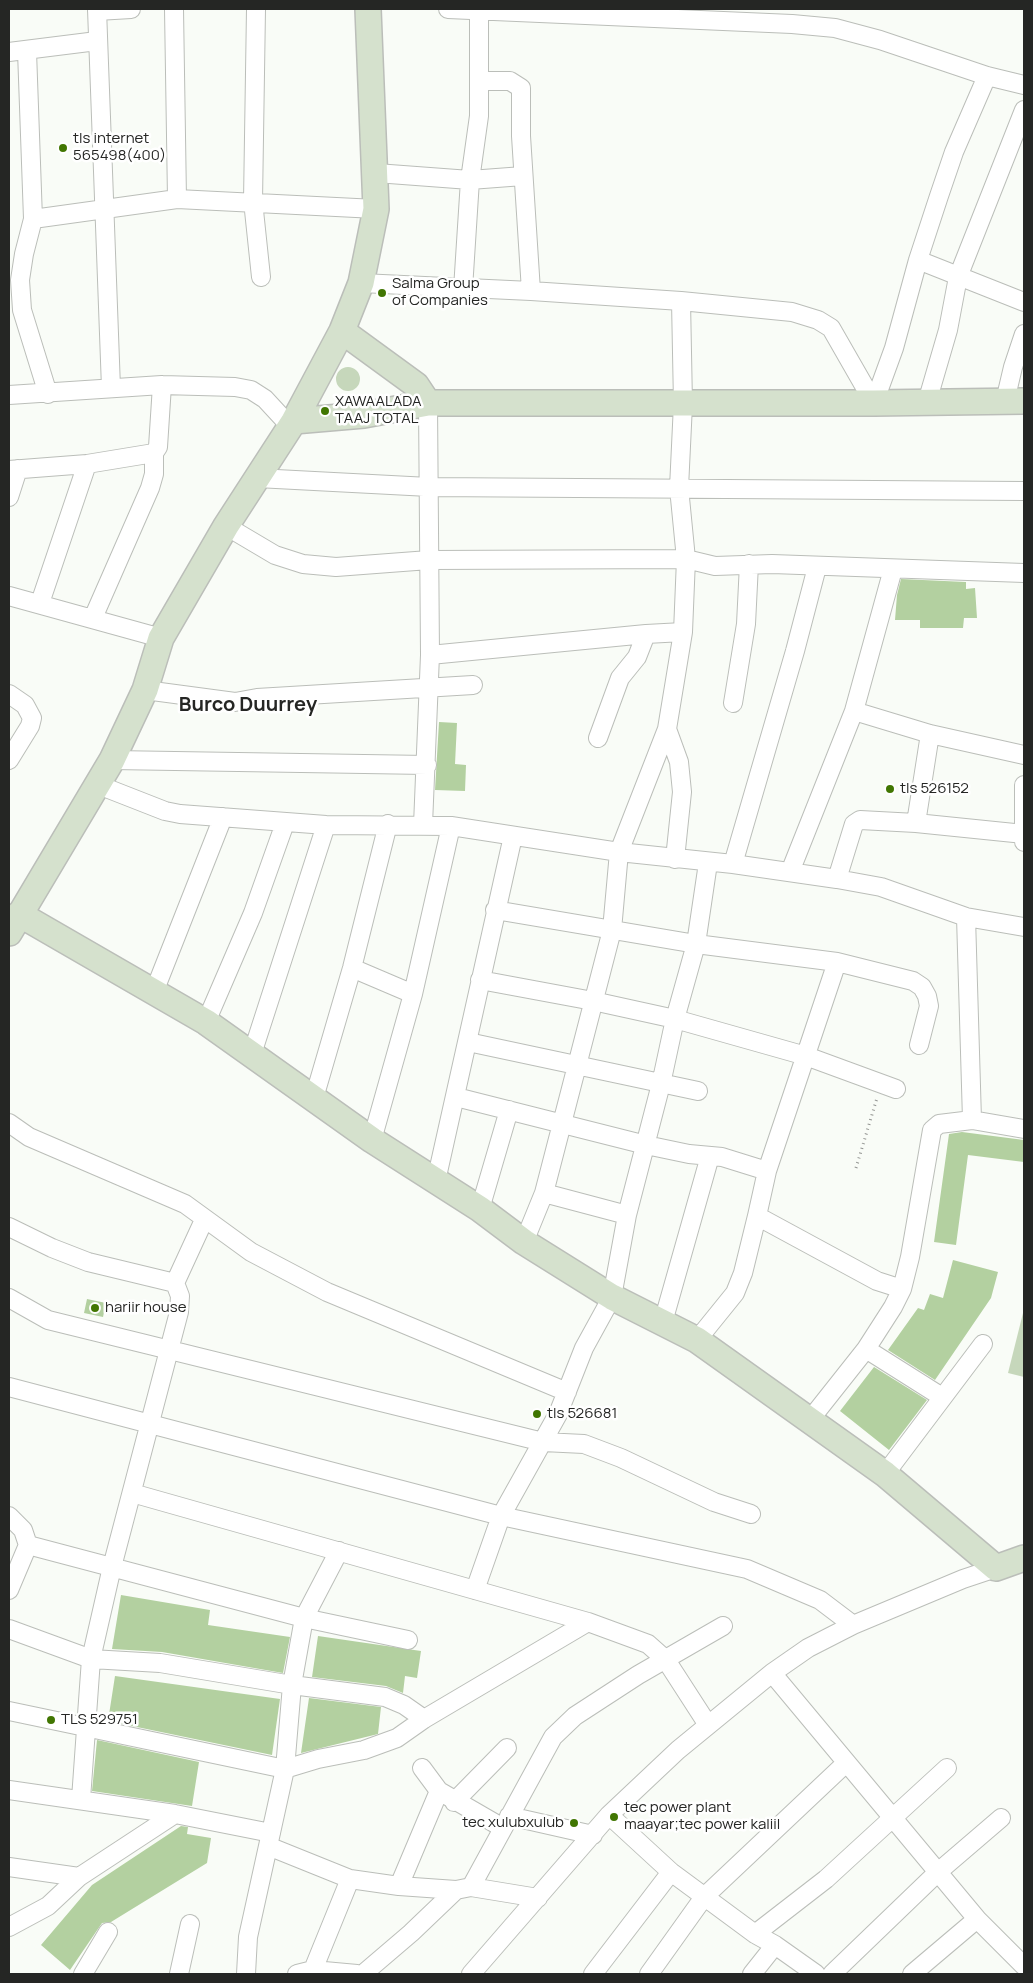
<!DOCTYPE html>
<style>
body{margin:0}
#map{position:relative;width:1033px;height:1983px;overflow:hidden;background:#f9fcf7;font-family:Manrope,sans-serif}
canvas{display:block}
.frame{position:absolute;inset:0;border:10px solid #252624;pointer-events:none}
</style>
<div id="map">
<canvas width="1033" height="1983"></canvas>
<div class="frame"></div>
</div>
<script>
const c = document.querySelector('canvas').getContext('2d');
c.lineJoin = 'round';
function paint(path, color) { c.fillStyle = color; c.fill(path, 'evenodd'); }
const poly = rows => new Path2D(rows.map(r => 'M' + r).join(''));
function strokePath(path, color, width, dash) { c.strokeStyle = color; c.lineWidth = width; c.lineCap = dash ? 'butt' : 'round'; c.setLineDash(dash || []); c.stroke(path); }
function write(font, color, halo, rows, align = 'center') {
  c.font = font + ' Manrope,sans-serif'; c.lineWidth = 5; c.setLineDash([]); c.textBaseline = 'middle'; c.strokeStyle = halo; c.fillStyle = color; for (const [text, x, y, turn = 0] of rows) {
    c.save(); c.translate(x, y); c.rotate((+turn || 0) * Math.PI / 180); c.textAlign = isNaN(turn) ? turn : align; if (halo) c.strokeText(text, 0, 0); c.fillText(text, 0, 0); c.restore();
  }
}
paint(poly([
 '336 379a12 12 0 1 1 24 0a12 12 0 1 1-24 0Z',
 [1024,1309,1024,1377,1008,1373]
]), '#c6d7bb');
paint(poly([
 [901,579,966,582,966,589,975,588,977,618,964,618,963,628,920,628,920,620,895,620,897,595],
 [439,722,457,723,455,764,466,765,465,791,435,790],
 [962,1132,1024,1140,1024,1162,968,1155,956,1245,934,1242,949,1134],
 [953,1260,998,1272,991,1298,935,1380,888,1350,918,1308,924,1310,930,1294,943,1298],
 [87,1299,106,1303,103,1317,84,1313],
 [874,1367,927,1400,889,1450,840,1411],
 [121,1595,210,1610,208,1625,290,1637,283,1673,162,1652,112,1649],
 [318,1636,421,1651,417,1678,405,1676,403,1693,386,1686,312,1677],
 [115,1676,280,1699,272,1755,108,1721],
 [309,1698,381,1707,378,1734,301,1753],
 [97,1740,199,1762,192,1806,92,1791],
 [181,1826,188,1827,187,1834,211,1838,207,1863,111,1922,102,1923,70,1970,41,1945,92,1885]
]), '#b3d0a0');
const minor = poly([
 [97,9,111,388],
 [174,9,177,199],
 [256,9,253,201,261,277],
 [448,9,792,24,835,28,880,40,987,76,1024,85],
 [97,11,131,9],
 [27,51,33,219,24,254,20,280,22,310,48,394],
 [9,52,97,41],
 [480,81,510,81,521,88,521,136,531,291],
 [376,173,470,180,523,176],
 [33,219,177,199,376,209],
 [918,260,1024,302],
 [361,283,531,291,681,301,792,312,818,320,831,328,874,403],
 [463,289,470,180,479,116,479,9],
 [9,395,162,385,235,387,251,390,265,399,289,425],
 [1005,401,1013,367,1024,334],
 [927,402,948,330,958,277,1024,110],
 [874,403,894,348,918,260,939,196,954,152,987,76],
 [9,470,87,464,154,453,158,447,162,385],
 [257,478,429,487,1024,491],
 [9,497,18,469],
 [226,526,275,555,303,564,336,567,429,560,686,559,715,566,772,564,1024,573],
 [893,569,854,711,930,734,1024,755],
 [9,596,161,638],
 [40,603,87,464],
 [93,618,150,488,154,474,154,453],
 [430,655,646,634],
 [145,690,235,702,257,698,473,685],
 [9,694,25,705,32,718,30,726,9,760],
 [733,703,746,624,749,564],
 [667,729,679,762,682,792,675,859],
 [598,738,620,678,637,657,646,634,683,632],
 [112,760,427,765],
 [96,784,165,811,180,814,326,825,451,826,619,852,733,864,837,879,881,887,966,917,1024,927],
 [1024,785,1024,842],
 [916,823,930,734],
 [423,825,430,655,428,403],
 [733,864,795,651,817,567],
 [790,872,854,711],
 [837,879,854,824,860,820,916,823,1024,834],
 [495,910,696,944,837,962,913,981,922,987,927,996,929,1006,919,1045],
 [966,917,972,1120],
 [352,968,413,994],
 [480,980,593,1001,675,1019,806,1056,896,1089],
 [154,992,223,817],
 [206,1022,253,913,285,823],
 [468,1042,698,1091],
 [252,1054,326,825],
 [456,1097,646,1145,689,1154,722,1157,767,1171],
 [314,1098,352,968,388,824],
 [9,1123,29,1137,185,1204,251,1252,327,1292,567,1392],
 [372,1140,413,994,451,826],
 [436,1181,513,836],
 [544,1193,627,1215],
 [480,1209,509,1110],
 [757,1216,767,1171,837,962],
 [9,1227,52,1248,88,1262,175,1283,180,1296,179,1312,112,1567,91,1659,81,1799],
 [524,1242,544,1193,612,930,619,852,667,729,683,632,686,559,679,488,683,404,681,301],
 [175,1283,204,1220],
 [9,1298,48,1320,543,1442,584,1444,621,1458,714,1502,751,1514],
 [663,1322,710,1156],
 [697,1340,735,1293,743,1273,757,1216,877,1281,902,1289,910,1257,932,1130,939,1124,972,1120,1024,1129],
 [866,1349,942,1397],
 [9,1387,501,1516,747,1569,820,1600,853,1625],
 [809,1421,866,1349,893,1307,902,1289],
 [885,1474,983,1344],
 [132,1493,588,1622,648,1644,666,1660,708,1725],
 [9,1516,23,1530,28,1545,304,1618,408,1640],
 [9,1590,28,1545],
 [475,1590,501,1516,558,1414,584,1348,612,1297,627,1215,661,1084,675,1019,696,944,708,863],
 [9,1629,91,1659,160,1663,292,1685,385,1697,404,1705,424,1719],
 [772,1673,977,1919,912,1974],
 [9,1711,285,1769,318,1759,364,1750,397,1738,424,1719,588,1622],
 [422,1768,439,1791,503,1828],
 [9,1790,175,1814,271,1833],
 [454,1802,507,1748],
 [609,1815,671,1872,755,1934,775,1945,816,1974],
 [509,1816,593,1835],
 [268,1846,350,1879,399,1886,456,1890,471,1887,538,1898],
 [9,1867,79,1877,175,1814],
 [399,1886,439,1791],
 [471,1887,553,1737,575,1716,638,1675,723,1626],
 [977,1919,1024,1966],
 [9,1927,48,1906,79,1877],
 [755,1934,826,1879,947,1768],
 [313,1970,350,1879],
 [83,1974,108,1932],
 [179,1974,190,1924],
 [246,1974,248,1937,285,1769,292,1685,304,1618,339,1551],
 [297,1974,313,1970,357,1974],
 [363,1974,411,1933,456,1890],
 [471,1974,609,1815,678,1750,772,1673,808,1648,853,1625,963,1579,996,1568],
 [593,1974,671,1872],
 [649,1974,704,1897,846,1763],
 [752,1974,775,1945],
 [832,1974,938,1872,1001,1818]
]);
const secondary = poly([
 [342,331,416,385,428,403],
 [294,421,364,415,428,403,874,403,1024,401],
 [19,914,206,1022,372,1140,480,1209,524,1242,612,1297,697,1340,885,1474,996,1568,1024,1558],
 [9,933,112,760,145,690,161,638,226,526,294,421,342,331,361,283,376,209,368,9]
]);
strokePath(minor, '#bbbeb9', 20);
strokePath(secondary, '#bbbeb9', 28);
strokePath(poly([
 [856,1168,877,1098]
]), '#939592', 3, [1, 4]);
strokePath(minor, '#fff', 18);
strokePath(secondary, '#d5e1cd', 25);
for (const [x, y, r, color] of [
 [63,148,5,"#417602"],
 [382,293,5,"#417602"],
 [325,411,5,"#417602"],
 [890,789,5,"#417602"],
 [95,1308,5,"#417602"],
 [537,1414,5,"#417602"],
 [51,1720,5,"#417602"],
 [614,1817,5,"#417602"],
 [574,1823,5,"#417602"]
]) { const dot = new Path2D(); dot.arc(x, y, r, 0, 2 * Math.PI); c.fillStyle = color; c.fill(dot); strokePath(dot, '#fff', 2); }
write('15px', '#252624', '#fff', [
 ["tls internet",73,139],
 ["565498(400)",73,156],
 ["Salma Group",392,284],
 ["of Companies",392,301],
 ["XAWAALADA",335,402],
 ["TAAJ TOTAL",335,419],
 ["tls 526152",900,789],
 ["hariir house",105,1308],
 ["tls 526681",547,1414],
 ["TLS 529751",61,1720],
 ["tec power plant",624,1808],
 ["maayar;tec power kaliil",624,1825],
 ["tec xulubxulub",564,1823,"right"]
], 'left');
write('bold 20px', '#252624', '#fff', [
 ["Burco Duurrey",248,705]
]);
</script>
